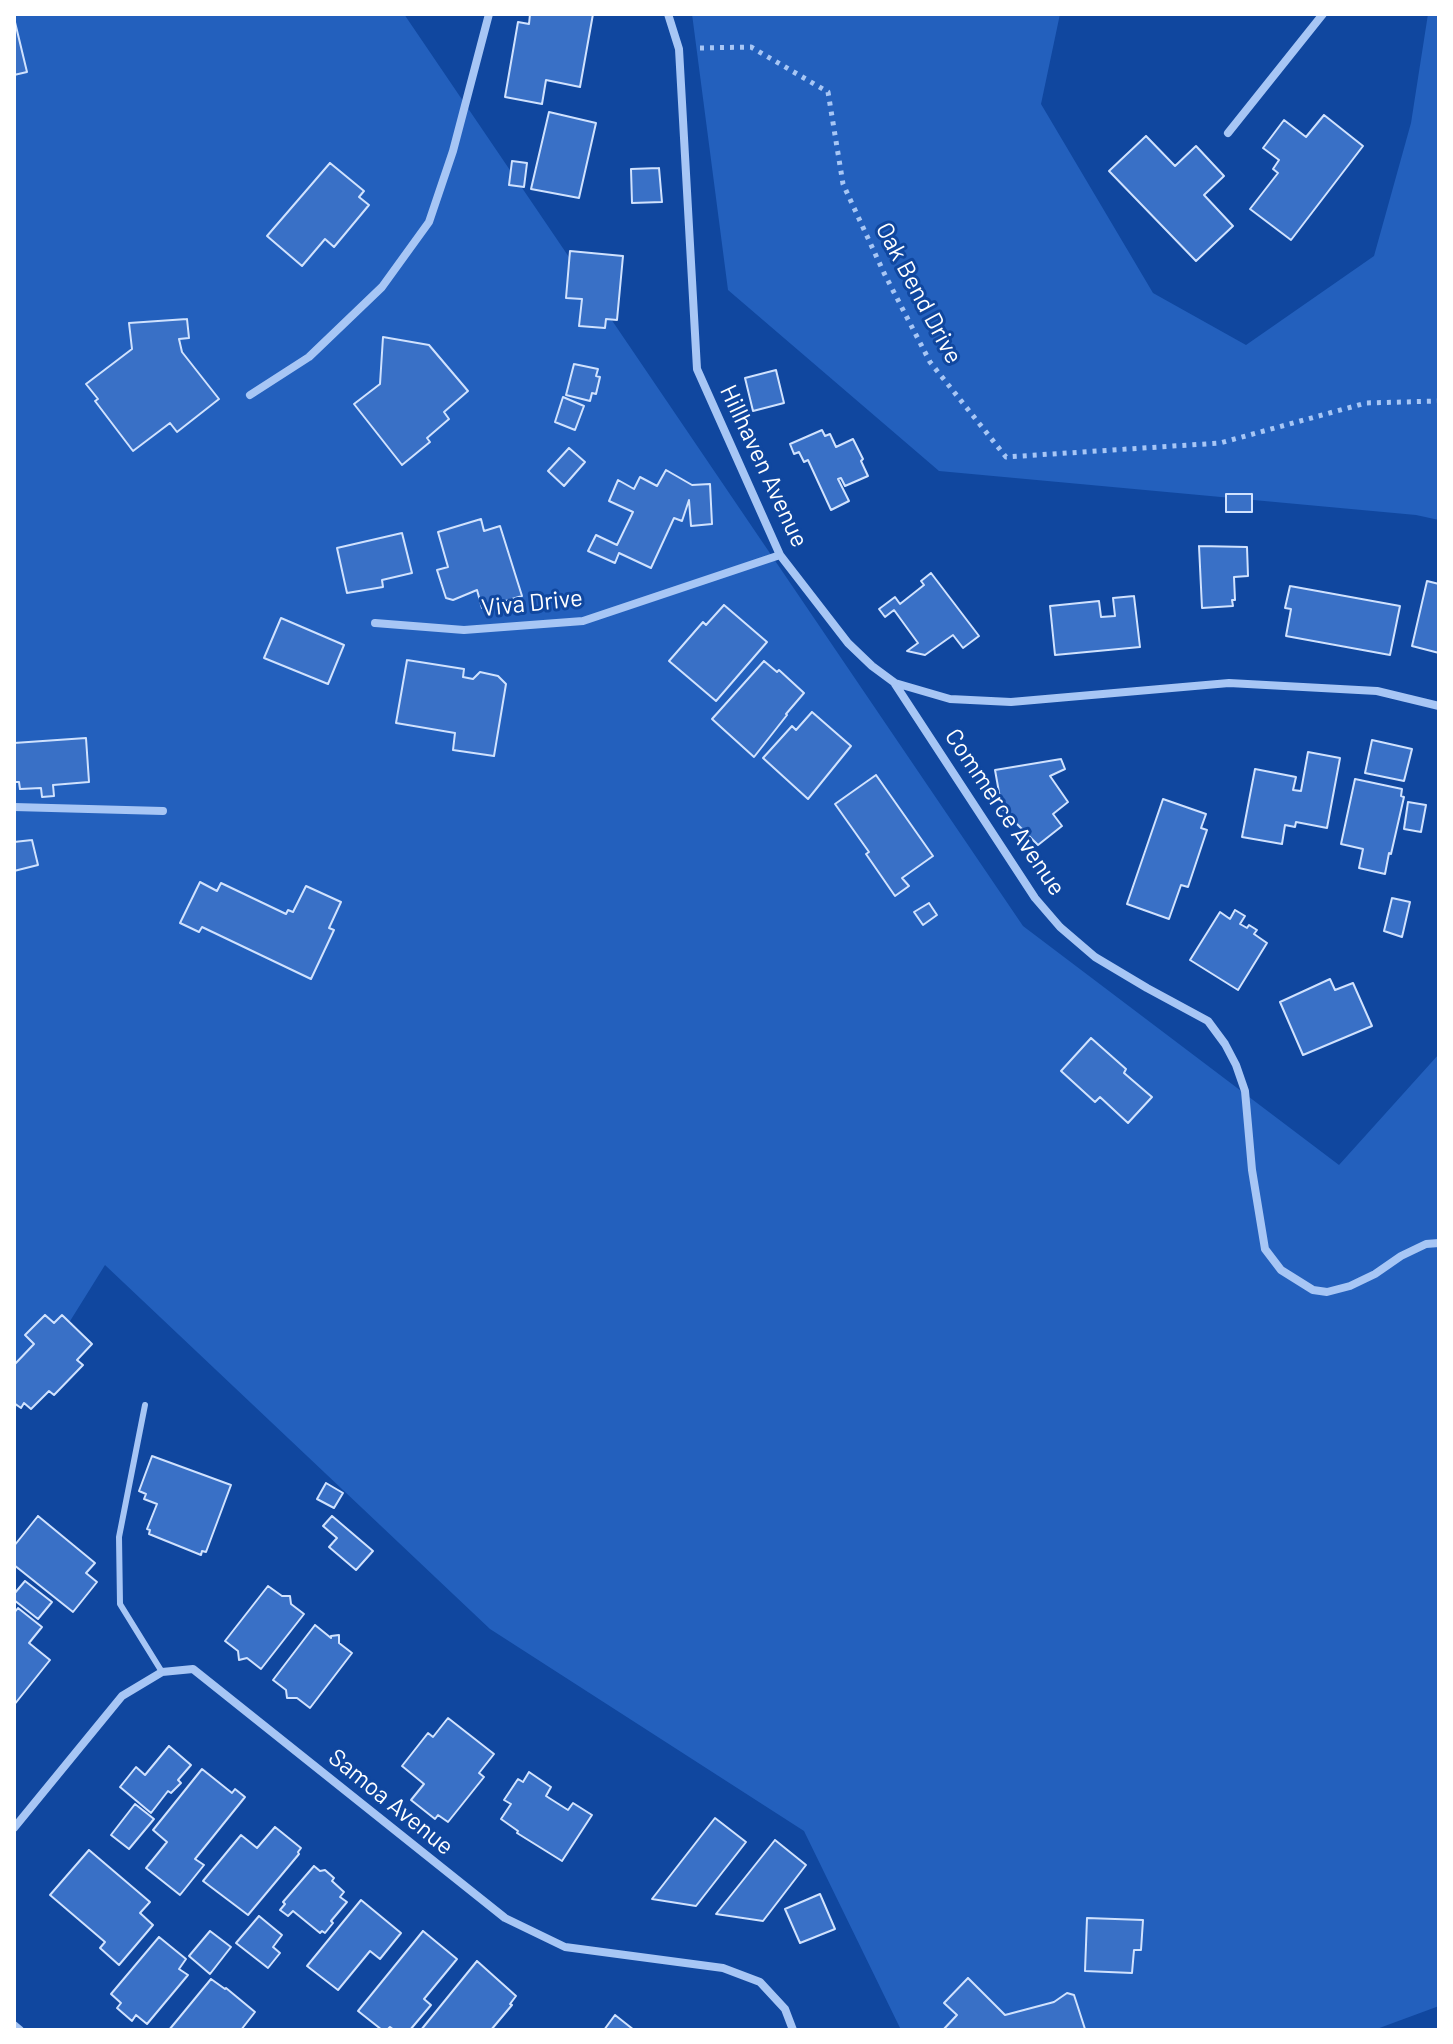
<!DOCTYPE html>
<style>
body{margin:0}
#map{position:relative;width:1453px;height:2044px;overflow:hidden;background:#10479f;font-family:Barlow,sans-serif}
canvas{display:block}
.frame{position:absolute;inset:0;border:16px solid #fff;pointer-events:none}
</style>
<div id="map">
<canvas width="1453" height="2044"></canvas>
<div class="frame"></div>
</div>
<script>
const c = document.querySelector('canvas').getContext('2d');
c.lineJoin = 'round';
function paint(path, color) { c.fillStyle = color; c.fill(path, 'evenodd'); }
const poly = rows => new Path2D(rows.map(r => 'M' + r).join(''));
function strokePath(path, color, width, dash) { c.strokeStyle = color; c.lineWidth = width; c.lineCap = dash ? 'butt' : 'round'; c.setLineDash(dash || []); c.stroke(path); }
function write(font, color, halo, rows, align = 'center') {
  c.font = font + ' Barlow,sans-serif'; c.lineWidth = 6; c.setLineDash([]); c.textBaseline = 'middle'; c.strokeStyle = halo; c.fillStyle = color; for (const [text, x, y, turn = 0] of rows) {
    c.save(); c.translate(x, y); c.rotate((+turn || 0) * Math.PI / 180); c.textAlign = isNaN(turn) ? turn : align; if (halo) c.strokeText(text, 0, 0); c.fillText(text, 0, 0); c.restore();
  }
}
paint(poly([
 [14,14,404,14,1023,926,1339,1165,1439,1054,1439,2006,1374,2030,901,2030,804,1831,490,1629,105,1265,14,1411],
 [692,14,1060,14,1041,104,1153,293,1246,345,1374,256,1411,123,1428,14,1439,14,1439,520,1416,515,939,471,728,290]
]), '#2360bd');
const building = poly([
 [530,14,593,14,580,87,546,80,542,104,505,97,518,22,529,24,530,14],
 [14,18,27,72,14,75,14,18],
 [549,112,596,123,579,198,531,189,549,112],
 [1324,115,1363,146,1291,240,1250,209,1278,173,1273,169,1279,160,1263,148,1284,120,1306,137,1324,115],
 [1146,136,1175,166,1196,146,1224,176,1204,195,1233,226,1196,261,1109,171,1146,136],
 [512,161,527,163,524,187,509,185,512,161],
 [330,163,364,191,359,197,369,205,334,247,325,239,302,266,267,236,330,163],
 [659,168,662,202,632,203,631,169,659,168],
 [570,251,623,256,617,320,606,319,605,328,579,326,582,299,566,298,570,251],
 [187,319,189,338,179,339,182,352,219,399,177,432,170,423,133,451,95,401,98,399,86,384,132,349,129,323,187,319],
 [383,337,429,345,468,391,444,412,449,419,427,438,430,442,402,465,354,404,380,384,383,337],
 [574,364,598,369,596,376,600,377,596,394,592,393,590,401,566,395,574,364],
 [776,370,784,403,753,411,745,378,776,370],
 [563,397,584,406,575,430,555,422,563,397],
 [822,430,825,436,830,434,836,447,853,439,863,459,861,461,868,476,845,486,841,478,838,479,849,501,831,510,808,460,804,462,799,452,794,454,790,444,822,430],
 [569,448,585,462,564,486,548,471,569,448],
 [666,470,692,485,710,484,712,524,691,526,689,500,682,521,674,518,651,568,619,553,615,563,588,551,596,535,617,545,633,512,609,501,618,480,634,489,640,477,657,486,666,470],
 [1226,494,1252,494,1252,512,1226,512,1226,494],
 [481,519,484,531,500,526,522,596,482,608,477,590,453,600,446,598,437,570,448,567,438,532,481,519],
 [402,533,412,573,382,580,383,587,347,593,337,548,402,533],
 [1199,546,1247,547,1248,576,1234,577,1235,600,1232,600,1233,606,1202,608,1199,546],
 [931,573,979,636,963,648,953,635,925,655,907,651,918,643,894,610,885,617,879,609,895,597,900,604,924,585,921,581,931,573],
 [1427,581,1439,584,1439,653,1412,646,1427,581],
 [1290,586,1400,606,1390,655,1286,636,1291,609,1285,608,1290,586],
 [1134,596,1140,647,1055,655,1050,606,1099,601,1101,617,1115,616,1113,598,1134,596],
 [724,605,767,642,716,701,669,661,703,622,706,625,724,605],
 [281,618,344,645,328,684,264,658,281,618],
 [407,660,464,669,463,677,473,679,480,672,498,676,506,684,494,756,453,750,455,733,396,723,407,660],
 [764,661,777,672,779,670,804,693,786,714,787,715,754,757,712,719,764,661],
 [812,712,851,746,808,799,763,758,792,726,796,730,812,712],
 [86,738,89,782,53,785,54,796,42,797,41,788,20,789,19,782,14,782,14,743,86,738],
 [1372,740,1412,749,1404,781,1365,773,1372,740],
 [1308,752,1340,758,1327,828,1296,822,1295,827,1285,825,1282,844,1242,837,1255,769,1296,777,1293,790,1301,791,1308,752],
 [1061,759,1065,769,1050,776,1068,802,1053,814,1062,826,1038,845,1002,809,995,770,1061,759],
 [876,775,933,856,902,878,909,886,895,896,866,854,869,852,835,804,876,775],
 [1355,779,1402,789,1401,796,1404,797,1391,854,1389,853,1385,874,1359,868,1363,849,1341,844,1355,779],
 [1163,799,1206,814,1201,828,1207,830,1188,887,1181,885,1169,919,1127,904,1163,799],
 [1408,802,1426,805,1421,832,1404,829,1408,802],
 [32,840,38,865,14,871,14,842,32,840],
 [200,882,217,891,221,883,286,914,288,910,293,912,306,886,341,902,329,928,334,930,311,979,202,927,199,932,180,923,200,882],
 [1392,898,1410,902,1402,937,1384,931,1392,898],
 [929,903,937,915,923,925,914,912,929,903],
 [1235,910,1245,916,1240,924,1247,928,1249,925,1257,930,1254,934,1267,943,1238,990,1190,960,1220,912,1230,919,1235,910],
 [1330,979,1335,990,1353,983,1372,1026,1303,1055,1280,1002,1330,979],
 [1091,1038,1126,1069,1124,1073,1152,1097,1128,1123,1100,1097,1095,1102,1061,1071,1091,1038],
 [45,1315,54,1323,62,1315,92,1344,77,1360,83,1365,54,1395,49,1391,31,1409,24,1403,21,1408,14,1403,14,1365,34,1344,25,1335,45,1315],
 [152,1456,231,1485,206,1552,202,1551,201,1555,149,1534,150,1530,147,1529,157,1504,144,1499,146,1494,139,1491,152,1456],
 [326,1483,343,1493,334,1508,317,1499,326,1483],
 [38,1516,95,1563,86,1573,97,1582,73,1612,14,1565,14,1546,38,1516],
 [332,1516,373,1551,356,1570,329,1547,337,1538,323,1526,332,1516],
 [25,1581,52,1602,38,1619,14,1600,14,1594,25,1581],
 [268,1586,282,1596,290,1596,291,1604,304,1614,261,1669,247,1658,239,1660,238,1651,225,1641,268,1586],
 [18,1608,42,1627,29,1643,50,1660,14,1705,14,1613,18,1608],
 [315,1625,331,1638,331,1636,339,1635,339,1643,352,1653,310,1708,297,1698,287,1698,286,1690,273,1680,315,1625],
 [448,1718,494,1754,479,1773,484,1777,448,1822,438,1815,435,1819,411,1800,424,1784,402,1766,428,1733,433,1737,448,1718],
 [169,1746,191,1765,178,1780,181,1783,171,1793,168,1791,151,1813,120,1787,136,1767,145,1775,169,1746],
 [202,1769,232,1793,235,1789,245,1797,195,1859,204,1865,180,1895,146,1868,167,1842,153,1830,202,1769],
 [529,1772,551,1787,546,1796,568,1810,573,1803,592,1815,562,1861,517,1833,518,1831,501,1819,511,1804,504,1800,518,1779,523,1782,529,1772],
 [135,1804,154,1819,129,1849,111,1835,135,1804],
 [715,1818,746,1842,696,1906,652,1899,715,1818],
 [275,1827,301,1848,298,1852,299,1854,248,1915,203,1881,241,1835,257,1848,275,1827],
 [775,1840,806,1865,763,1921,716,1914,775,1840],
 [89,1850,150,1902,140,1913,153,1925,119,1965,100,1948,105,1942,50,1895,89,1850],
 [314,1866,320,1871,325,1870,334,1878,332,1881,344,1892,340,1897,347,1902,331,1921,333,1923,325,1933,322,1931,320,1933,293,1911,288,1916,280,1910,285,1904,283,1902,314,1866],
 [820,1894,835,1929,800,1943,785,1909,820,1894],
 [361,1900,401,1933,380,1959,370,1951,338,1990,307,1966,361,1900],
 [259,1916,282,1935,273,1947,280,1953,268,1968,236,1943,259,1916],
 [1087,1918,1143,1920,1141,1950,1134,1950,1132,1973,1085,1971,1087,1918],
 [210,1931,231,1947,210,1974,189,1956,210,1931],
 [423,1931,457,1959,424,1999,431,2005,410,2030,394,2030,390,2027,387,2030,382,2030,358,2011,423,1931],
 [159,1937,186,1959,179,1969,188,1975,147,2024,136,2015,132,2021,117,2008,121,2003,111,1994,159,1937],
 [477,1961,516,1996,510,2004,512,2005,491,2030,421,2030,477,1961],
 [968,1978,1005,2015,1054,2002,1067,1993,1074,1995,1085,2029,943,2030,957,2015,944,2003,968,1978],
 [211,1979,225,1989,226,1988,255,2012,241,2030,169,2030,211,1979],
 [615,2015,634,2030,604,2030,615,2015]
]);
paint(building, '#3970c6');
strokePath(building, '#d0e2fe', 2);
strokePath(poly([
 [700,48,751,47,828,92,843,184,884,273,930,362,1006,457,1220,443,1366,403,1439,401]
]), '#a7c6f5', 5, [4, 6]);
strokePath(poly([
 [145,1405,119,1537,120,1604,162,1672]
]), '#a7c6f5', 6);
strokePath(poly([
 [668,14,679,49,697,369,780,555,848,643,872,666,895,683,950,699,1011,702,1229,683,1377,691,1439,706],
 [1228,133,1323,14],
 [250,395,309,357,382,287,429,222,453,151,489,14],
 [375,623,464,630,583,621,780,555],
 [895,684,1035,898,1060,927,1095,957,1147,988,1208,1021,1225,1044,1236,1065,1245,1091,1252,1170,1265,1249,1281,1270,1313,1290,1327,1292,1350,1286,1375,1274,1401,1256,1426,1244,1439,1243],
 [14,807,163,811],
 [14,1828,122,1696,162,1672,193,1669,505,1918,565,1947,723,1968,760,1982,785,2009,793,2030],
 [14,2025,20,2030]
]), '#a7c6f5', 8);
write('24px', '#fff', '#10479f', [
 ["Oak Bend Drive",919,293,62],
 ["Hillhaven Avenue",764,466,65],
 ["Viva Drive",532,603,-6],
 ["Commerce Avenue",1005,812,56],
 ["Samoa Avenue",391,1802,39]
]);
</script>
